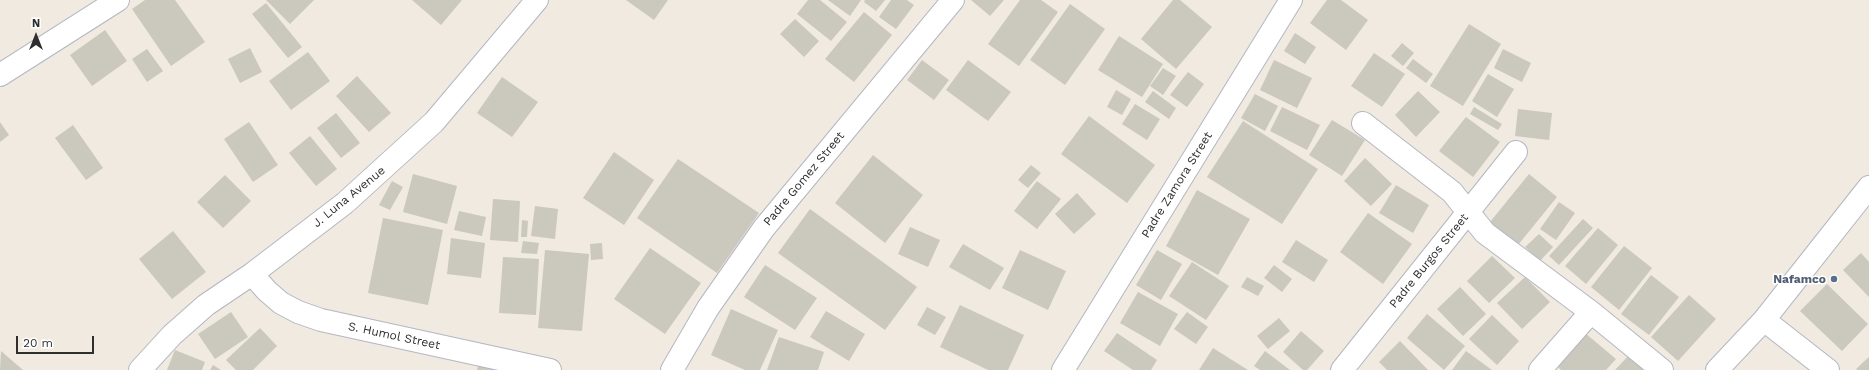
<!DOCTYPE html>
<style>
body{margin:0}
#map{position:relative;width:1869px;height:370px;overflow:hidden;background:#f0eae0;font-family:"Work Sans",sans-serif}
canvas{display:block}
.north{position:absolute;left:16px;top:16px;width:40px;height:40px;-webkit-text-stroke:3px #fff;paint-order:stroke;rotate:0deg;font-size:11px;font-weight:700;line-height:16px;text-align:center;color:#2e2e2e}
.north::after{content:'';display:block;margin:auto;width:14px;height:18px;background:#2e2e2e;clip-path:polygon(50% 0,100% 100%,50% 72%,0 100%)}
.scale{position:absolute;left:16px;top:336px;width:78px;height:18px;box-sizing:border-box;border:2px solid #2e2e2e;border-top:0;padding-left:5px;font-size:12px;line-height:14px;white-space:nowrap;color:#2e2e2e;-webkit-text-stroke:3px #fff;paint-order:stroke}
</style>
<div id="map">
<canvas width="1869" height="370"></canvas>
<div class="north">N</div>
<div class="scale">20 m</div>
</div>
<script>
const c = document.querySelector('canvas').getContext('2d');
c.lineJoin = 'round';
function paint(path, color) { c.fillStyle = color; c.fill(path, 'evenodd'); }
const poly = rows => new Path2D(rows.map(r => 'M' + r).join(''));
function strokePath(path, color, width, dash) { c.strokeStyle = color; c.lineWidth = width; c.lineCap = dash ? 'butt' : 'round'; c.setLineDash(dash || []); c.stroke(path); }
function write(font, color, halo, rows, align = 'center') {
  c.font = font + ' "Work Sans",sans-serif'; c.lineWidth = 3; c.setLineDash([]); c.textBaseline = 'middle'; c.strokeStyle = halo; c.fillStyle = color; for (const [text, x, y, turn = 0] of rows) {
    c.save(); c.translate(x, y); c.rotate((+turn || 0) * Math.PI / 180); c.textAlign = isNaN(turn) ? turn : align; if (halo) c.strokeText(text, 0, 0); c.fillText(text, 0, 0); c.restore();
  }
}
paint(poly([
 [145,0,175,0,205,42,171,66,132,9],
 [266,0,314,0,290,24],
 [412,0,462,0,441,25],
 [626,0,668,0,654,20],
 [808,0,820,0,847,22,831,41,797,14],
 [828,0,861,0,850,16],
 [865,0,885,0,876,11,864,2],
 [891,0,907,0,914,5,896,29,879,17],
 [971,0,1004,0,990,16],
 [1020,0,1041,0,1058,12,1019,66,988,44],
 [1173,0,1180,0,1212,27,1176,69,1141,39],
 [1327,0,1341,0,1368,20,1346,50,1310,23],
 [266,3,302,47,288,58,252,14],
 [1070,4,1105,29,1065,85,1030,60],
 [864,12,892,35,854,82,825,59],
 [795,19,819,41,804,57,780,34],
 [1469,24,1501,44,1463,106,1430,86],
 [105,30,127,61,92,86,70,55],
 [1295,33,1316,47,1305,64,1284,51],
 [1119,36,1163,64,1142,97,1098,70],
 [1402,43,1414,53,1403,66,1391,56],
 [250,48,262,72,240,83,228,59],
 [147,49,163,71,147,82,132,59],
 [1503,49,1531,63,1522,82,1494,68],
 [308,52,330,81,291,110,269,81],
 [1374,53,1405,74,1382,107,1351,86],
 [1413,59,1433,74,1426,83,1406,68],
 [922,60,949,80,934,100,907,80],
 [968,60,1011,92,988,121,946,90],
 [1274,60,1312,78,1297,108,1260,90],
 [1163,68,1176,76,1163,95,1150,86],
 [1188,72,1204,84,1187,107,1170,95],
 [1488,74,1514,89,1497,117,1472,101],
 [357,76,391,113,369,132,336,96],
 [502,77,538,102,512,137,477,113],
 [1116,90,1131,99,1122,115,1107,107],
 [1153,91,1176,108,1169,119,1145,102],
 [1418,91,1440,112,1416,137,1395,115],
 [1255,94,1278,106,1265,131,1241,118],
 [1135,104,1160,119,1147,140,1122,124],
 [1282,107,1320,125,1307,150,1270,131],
 [1474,107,1502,124,1498,130,1470,114],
 [1518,109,1552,113,1549,140,1515,136],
 [336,113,360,143,341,158,317,128],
 [1089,116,1155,165,1127,203,1061,154],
 [1466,117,1500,142,1473,177,1439,151],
 [1332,120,1365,140,1342,176,1309,155],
 [1243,121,1318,169,1282,224,1207,177],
 [0,122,9,135,0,142],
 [249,122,278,165,253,182,224,139],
 [73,125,103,168,86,180,55,138],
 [310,136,337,169,316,186,289,153],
 [614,152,654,180,624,225,583,198],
 [873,155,923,195,885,243,835,203],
 [1365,158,1392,184,1371,206,1344,181],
 [678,159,759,213,717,273,637,218],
 [1031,165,1041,173,1028,188,1018,180],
 [413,174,457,186,447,224,403,212],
 [1529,174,1557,197,1518,245,1490,222],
 [225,175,251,201,223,228,197,202],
 [392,181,403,187,390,210,379,205],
 [1037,181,1061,199,1037,229,1014,211],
 [1396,185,1429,205,1413,233,1379,213],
 [1197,190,1250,219,1218,275,1166,246],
 [1077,193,1096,214,1074,234,1055,214],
 [493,199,520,201,518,242,490,240],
 [1559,202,1575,213,1556,240,1540,229],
 [535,206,558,209,555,239,531,236],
 [810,209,917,287,885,330,778,253],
 [459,211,486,217,482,236,454,230],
 [1368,213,1412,244,1383,284,1340,252],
 [383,218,443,230,428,305,368,293],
 [1583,219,1593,228,1559,265,1549,256],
 [522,220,528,221,527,237,521,237],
 [910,227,940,240,928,267,898,254],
 [1598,228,1618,245,1586,284,1565,266],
 [173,231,206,272,172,299,139,259],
 [1539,234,1553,247,1540,261,1525,247],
 [451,238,485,243,481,278,447,274],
 [1296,240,1328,260,1314,282,1282,262],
 [523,241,539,243,537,254,521,253],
 [602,243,603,259,591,260,590,244],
 [963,244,1004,268,990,290,949,267],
 [1624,246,1652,268,1619,310,1591,287],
 [650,248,701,283,665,334,614,299],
 [545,250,589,254,582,331,538,328],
 [1020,250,1066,271,1048,310,1002,288],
 [1157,250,1182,264,1161,300,1136,285],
 [1861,253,1869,262,1869,297,1843,270],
 [1492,256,1515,278,1489,303,1467,281],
 [503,257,539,259,536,315,499,313],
 [1192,262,1229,286,1206,320,1169,296],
 [765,265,817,298,795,330,744,297],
 [1274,265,1292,279,1282,292,1264,278],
 [1651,275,1679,297,1649,335,1621,314],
 [1247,277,1264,286,1258,296,1241,287],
 [1525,277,1550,302,1522,329,1497,303],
 [1827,284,1868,324,1842,351,1800,311],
 [1460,287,1486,314,1463,336,1437,309],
 [1138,292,1178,314,1160,346,1120,323],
 [1689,295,1716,319,1678,361,1651,337],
 [960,305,1024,335,1008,370,988,370,940,347],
 [927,307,946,317,935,335,917,325],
 [731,309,778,330,760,370,745,370,711,355],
 [826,311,865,334,849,361,810,337],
 [231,312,248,337,215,359,198,334],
 [1187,312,1208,327,1196,344,1174,329],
 [1427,314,1465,346,1444,370,1407,338],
 [1492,315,1519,341,1497,365,1469,339],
 [1279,318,1290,331,1268,349,1257,336],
 [260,328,277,346,253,370,236,370,226,360],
 [1301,331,1324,351,1307,370,1303,370,1283,352],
 [1117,333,1157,360,1151,370,1133,370,1104,351],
 [1585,333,1616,359,1606,370,1561,370,1557,366],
 [779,337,824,352,818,370,767,370],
 [1400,341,1428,370,1387,370,1379,362],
 [1213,348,1248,370,1199,370],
 [175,350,205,362,202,370,167,370],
 [1,351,23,370,0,370],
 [1265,351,1290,370,1260,370,1254,366],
 [1466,351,1492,370,1452,370],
 [1629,355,1646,370,1615,370],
 [1869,357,1869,370,1858,370,1856,369],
 [479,362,506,370,477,370],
 [213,365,221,370,210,370]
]), '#cbc8be');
const minor = poly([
 [0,75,118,0],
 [1363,123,1452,192,1485,233,1591,312,1662,370],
 [252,274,267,291,281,303,298,312,321,320,550,370],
 [1764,320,1828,370],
 [140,370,172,335,206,305,252,274,345,203,434,122,537,0],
 [672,370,708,308,764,228,953,0],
 [1063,370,1291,0],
 [1342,370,1516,152],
 [1540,370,1591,312],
 [1717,370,1764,320,1869,187]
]);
strokePath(minor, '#b4b6c2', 24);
strokePath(minor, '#fff', 22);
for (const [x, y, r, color] of [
 [1834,279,4,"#5c6f8a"]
]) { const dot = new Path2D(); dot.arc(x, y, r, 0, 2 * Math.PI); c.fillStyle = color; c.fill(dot); strokePath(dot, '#fff', 1.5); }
write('12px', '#2e2e2e', '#fff', [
 ["Padre Gomez Street",804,179,-50],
 ["Padre Zamora Street",1177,185,-58],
 ["J. Luna Avenue",349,197,-39],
 ["Padre Burgos Street",1429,261,-51],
 ["S. Humol Street",394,336,12]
]);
write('bold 12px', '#4e5e75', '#fff', [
 ["Nafamco",1826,279]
], 'right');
</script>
